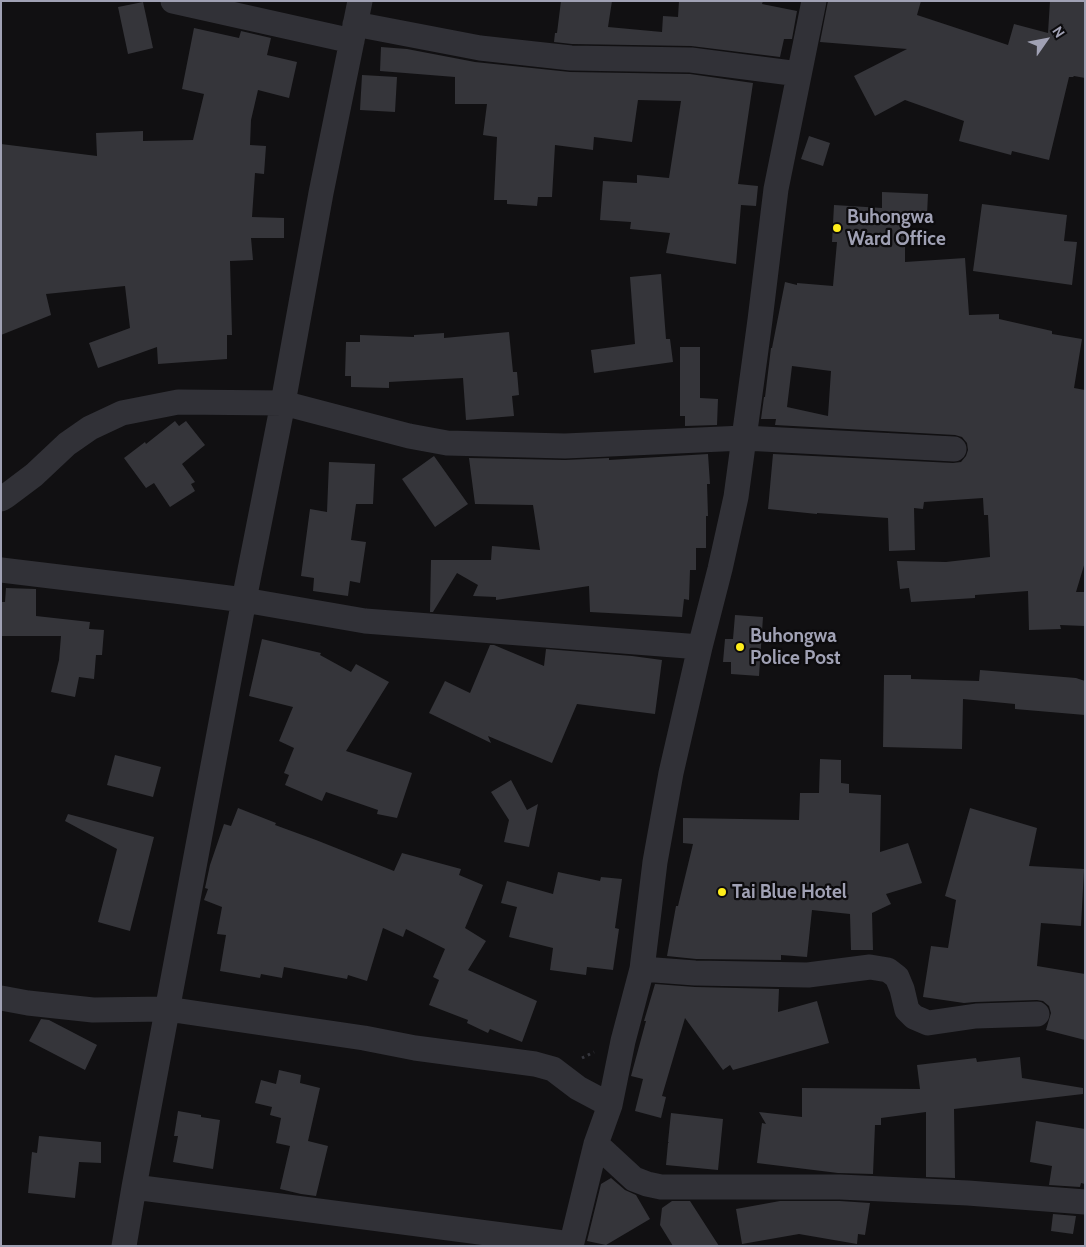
<!DOCTYPE html>
<style>
body{margin:0}
#map{position:relative;width:1086px;height:1247px;overflow:hidden;background:#111012;font-family:Cabin,sans-serif}
canvas{display:block}
.frame{position:absolute;inset:0;border:2px solid #a0a1b4;pointer-events:none}
.north{position:absolute;left:1021px;top:15px;width:50px;height:50px;-webkit-text-stroke:4px #0c0b0d;paint-order:stroke;rotate:57deg;font-size:14px;font-weight:700;line-height:20px;text-align:center;color:#a0a1b4}
.north::after{content:'';display:block;margin:auto;width:18px;height:22px;background:#a0a1b4;clip-path:polygon(50% 0,100% 100%,50% 72%,0 100%)}
</style>
<div id="map">
<canvas width="1086" height="1247"></canvas>
<div class="frame"></div>
<div class="north">N</div>
</div>
<script>
const c = document.querySelector('canvas').getContext('2d');
c.lineJoin = 'round';
function paint(path, color) { c.fillStyle = color; c.fill(path, 'evenodd'); }
const poly = rows => new Path2D(rows.map(r => 'M' + r).join(''));
function strokePath(path, color, width, dash) { c.strokeStyle = color; c.lineWidth = width; c.lineCap = dash ? 'butt' : 'round'; c.setLineDash(dash || []); c.stroke(path); }
function write(font, color, halo, rows, align = 'center') {
  c.font = font + ' Cabin,sans-serif'; c.lineWidth = 4.5; c.setLineDash([]); c.textBaseline = 'middle'; c.strokeStyle = halo; c.fillStyle = color; for (const [text, x, y, turn = 0] of rows) {
    c.save(); c.translate(x, y); c.rotate((+turn || 0) * Math.PI / 180); c.textAlign = isNaN(turn) ? turn : align; if (halo) c.strokeText(text, 0, 0); c.fillText(text, 0, 0); c.restore();
  }
}
paint(poly([
 [561,1,612,1,608,27,662,32,663,16,678,17,679,1,763,1,762,4,797,11,792,39,784,39,780,57,691,46,572,44,554,42,555,33,557,33],
 [828,1,921,1,917,15,1008,45,1014,24,1048,33,1050,1,1085,1,1084,46,1085,47,1085,78,1074,76,1073,77,1069,77,1049,160,1012,151,1011,155,959,141,964,121,905,100,875,116,854,76,907,49,820,42],
 [143,2,153,48,128,54,118,7],
 [194,28,239,38,241,31,271,38,267,55,297,62,289,98,258,90,251,120,250,145,266,146,264,174,255,173,252,217,284,218,284,238,251,238,253,260,230,261,232,335,227,335,227,359,158,364,157,347,98,368,89,343,130,328,125,286,46,294,51,315,1,335,1,144,97,156,96,133,143,131,143,141,193,140,204,94,182,89],
 [381,47,407,49,475,62,570,72,690,74,753,83,738,184,758,186,756,206,741,205,736,264,666,253,670,233,630,229,631,222,600,220,603,181,637,183,637,175,669,178,681,101,638,100,632,142,594,137,593,150,555,145,552,197,538,197,537,206,507,204,507,200,494,200,497,137,483,135,487,104,455,104,455,77,380,71],
 [362,75,397,77,395,112,360,110],
 [809,136,830,143,823,166,801,159],
 [882,192,928,194,927,215,905,214,905,262,965,258,969,315,999,314,999,319,1052,331,1052,334,1082,339,1074,388,1085,390,1085,562,1076,592,1085,592,1085,626,1060,625,1061,629,1029,630,1028,591,975,595,975,598,911,602,909,588,900,589,897,561,946,562,990,557,988,515,984,515,983,498,924,502,923,509,914,508,915,550,889,551,888,518,817,513,817,514,768,509,773,454,953,463,961,462,966,456,968,450,967,443,962,437,955,435,775,425,776,419,761,419,764,397,765,397,771,348,772,348,785,282,797,285,797,283,833,286,837,242,832,242,834,205,882,208],
 [792,366,831,371,828,416,787,407],
 [982,204,1067,215,1064,241,1077,242,1072,285,973,271],
 [661,274,666,339,670,339,673,362,594,373,591,350,635,344,630,277],
 [509,332,513,372,517,372,519,395,512,396,514,416,466,420,463,378,389,382,389,388,351,387,351,376,345,376,346,342,360,342,360,335,414,337,414,335,444,333,444,338],
 [680,347,700,347,700,398,718,399,717,425,685,426,685,416,680,416],
 [175,421,179,426,186,421,205,445,182,464,195,482,191,484,195,491,170,507,154,483,146,488,124,458,145,442,146,444],
 [708,454,710,484,707,484,708,516,706,516,706,548,696,548,696,570,690,570,689,600,684,599,682,617,590,612,589,586,496,600,496,597,473,596,478,585,457,573,433,612,430,612,431,560,491,560,492,546,540,550,533,505,475,504,469,458,565,460,609,458,609,460],
 [434,456,468,504,435,527,402,479],
 [329,462,375,464,373,504,356,504,351,540,366,542,360,583,350,581,348,596,313,591,314,578,301,576,310,509,327,512],
 [6,588,36,589,36,616,90,622,89,629,104,630,102,655,96,655,94,679,79,677,75,697,51,692,59,660,61,636,1,636,1,602,5,602],
 [735,615,763,617,759,676,731,674,731,662,723,662,725,639,733,639],
 [262,639,321,653,320,655,351,672,356,664,389,682,346,751,412,773,397,818,377,814,378,810,326,792,322,801,285,785,289,775,284,773,294,748,279,741,293,707,249,696],
 [490,645,494,645,544,666,546,649,632,656,662,660,655,714,577,704,552,763,488,736,491,743,429,713,445,681,470,693],
 [980,670,1076,678,1085,681,1085,715,1015,709,1015,704,963,699,962,749,883,747,884,675,911,675,911,679,979,681],
 [115,755,161,767,153,797,107,785],
 [820,759,841,760,841,783,849,784,849,793,881,795,880,852,908,843,922,883,886,894,891,904,872,913,873,950,851,950,850,914,812,910,807,957,781,955,781,960,696,959,667,956,676,906,678,906,693,844,683,843,683,818,799,820,800,793,819,793],
 [511,780,527,810,538,804,529,847,504,842,509,820,491,792],
 [238,808,276,823,275,825,316,840,394,871,402,853,461,869,459,875,483,885,465,928,486,941,468,970,537,1001,522,1042,490,1029,488,1033,467,1023,468,1020,429,1005,439,980,433,977,445,949,406,929,403,937,383,928,367,981,348,975,347,979,284,967,282,978,261,974,260,978,220,971,226,935,217,934,222,907,204,900,208,889,205,888,210,865,224,824,231,826],
 [970,808,1037,828,1029,866,1084,869,1081,926,1041,923,1037,966,1085,974,1085,1040,1046,1030,1051,1013,1049,1006,1043,1001,1037,1000,975,1002,964,1003,923,997,931,946,948,948,956,900,945,896],
 [68,814,154,837,130,931,98,922,117,849,65,821],
 [558,872,600,881,601,877,622,879,615,928,619,929,613,970,587,967,586,975,550,970,553,948,509,937,517,907,501,903,507,881,553,894],
 [655,984,695,987,779,989,778,1012,817,1001,829,1043,733,1070,730,1065,723,1070,685,1018,662,1096,666,1097,661,1118,635,1111,643,1079,631,1076,646,1021,644,1021],
 [41,1019,49,1020,97,1045,85,1070,29,1041],
 [1020,1057,1022,1078,1083,1088,1083,1094,954,1109,955,1178,926,1177,926,1112,881,1118,881,1125,875,1125,873,1174,838,1173,757,1163,762,1123,766,1124,759,1112,802,1117,802,1088,920,1089,917,1065,976,1058,977,1062],
 [279,1070,301,1075,300,1083,320,1088,308,1141,328,1146,316,1196,301,1194,280,1189,290,1146,276,1143,281,1118,270,1115,272,1107,255,1103,261,1080,276,1084],
 [178,1111,201,1115,201,1117,220,1120,213,1169,173,1162,178,1136,174,1136],
 [671,1113,723,1119,718,1170,666,1165,668,1143,669,1142,668,1142],
 [1036,1121,1085,1129,1085,1184,1081,1183,1080,1187,1049,1185,1052,1166,1030,1162],
 [39,1136,101,1142,101,1163,79,1162,75,1198,28,1193,32,1152,37,1153],
 [611,1178,625,1190,636,1195,650,1219,606,1245,587,1241,601,1184],
 [672,1201,690,1201,719,1246,673,1246,660,1225,662,1208],
 [780,1201,840,1201,870,1203,865,1235,858,1234,857,1244,799,1234,742,1244,736,1209],
 [1053,1214,1076,1216,1073,1234,1051,1231]
]), '#35353a');
strokePath(poly([
 [582,1058,594,1052]
]), '#37373e', 3, [2.5, 4]);
strokePath(poly([
 [173,1,352,41],
 [355,24,480,48,571,58,691,60,799,74],
 [1,499,6,496,34,475,67,444,90,428,122,413,178,402,283,403,409,436,447,443,565,446,744,438,954,449],
 [1,570,175,591,244,600,365,621,700,647],
 [642,969,695,973,808,975,870,967,888,970,897,977,902,989,907,1010,914,1017,928,1023,976,1016,1037,1014],
 [1,998,28,1003,93,1010,167,1009,364,1038,415,1048,535,1064,553,1069,578,1088,610,1105],
 [596,1144,634,1179,647,1184,661,1187,840,1187,968,1193,1085,1202],
 [134,1187,571,1244],
 [124,1246,134,1187,244,600,283,403,321,193,360,1],
 [571,1246,596,1144,610,1105,623,1041,642,969,655,862,671,773,700,647,720,569,736,497,760,320,776,189,814,1]
]), '#313137', 25);
for (const [x, y, r, color] of [
 [837,228,5,"#ffee1b"],
 [740,647,5,"#ffee1b"],
 [722,892,5,"#ffee1b"]
]) { const dot = new Path2D(); dot.arc(x, y, r, 0, 2 * Math.PI); c.fillStyle = color; c.fill(dot); strokePath(dot, '#0c0b0d', 2); }
write('bold 19px', '#a0a1b4', '#0c0b0d', [
 ["Buhongwa",847,217],
 ["Ward Office",847,239],
 ["Buhongwa",750,636],
 ["Police Post",750,658],
 ["Tai Blue Hotel",732,892]
], 'left');
</script>
